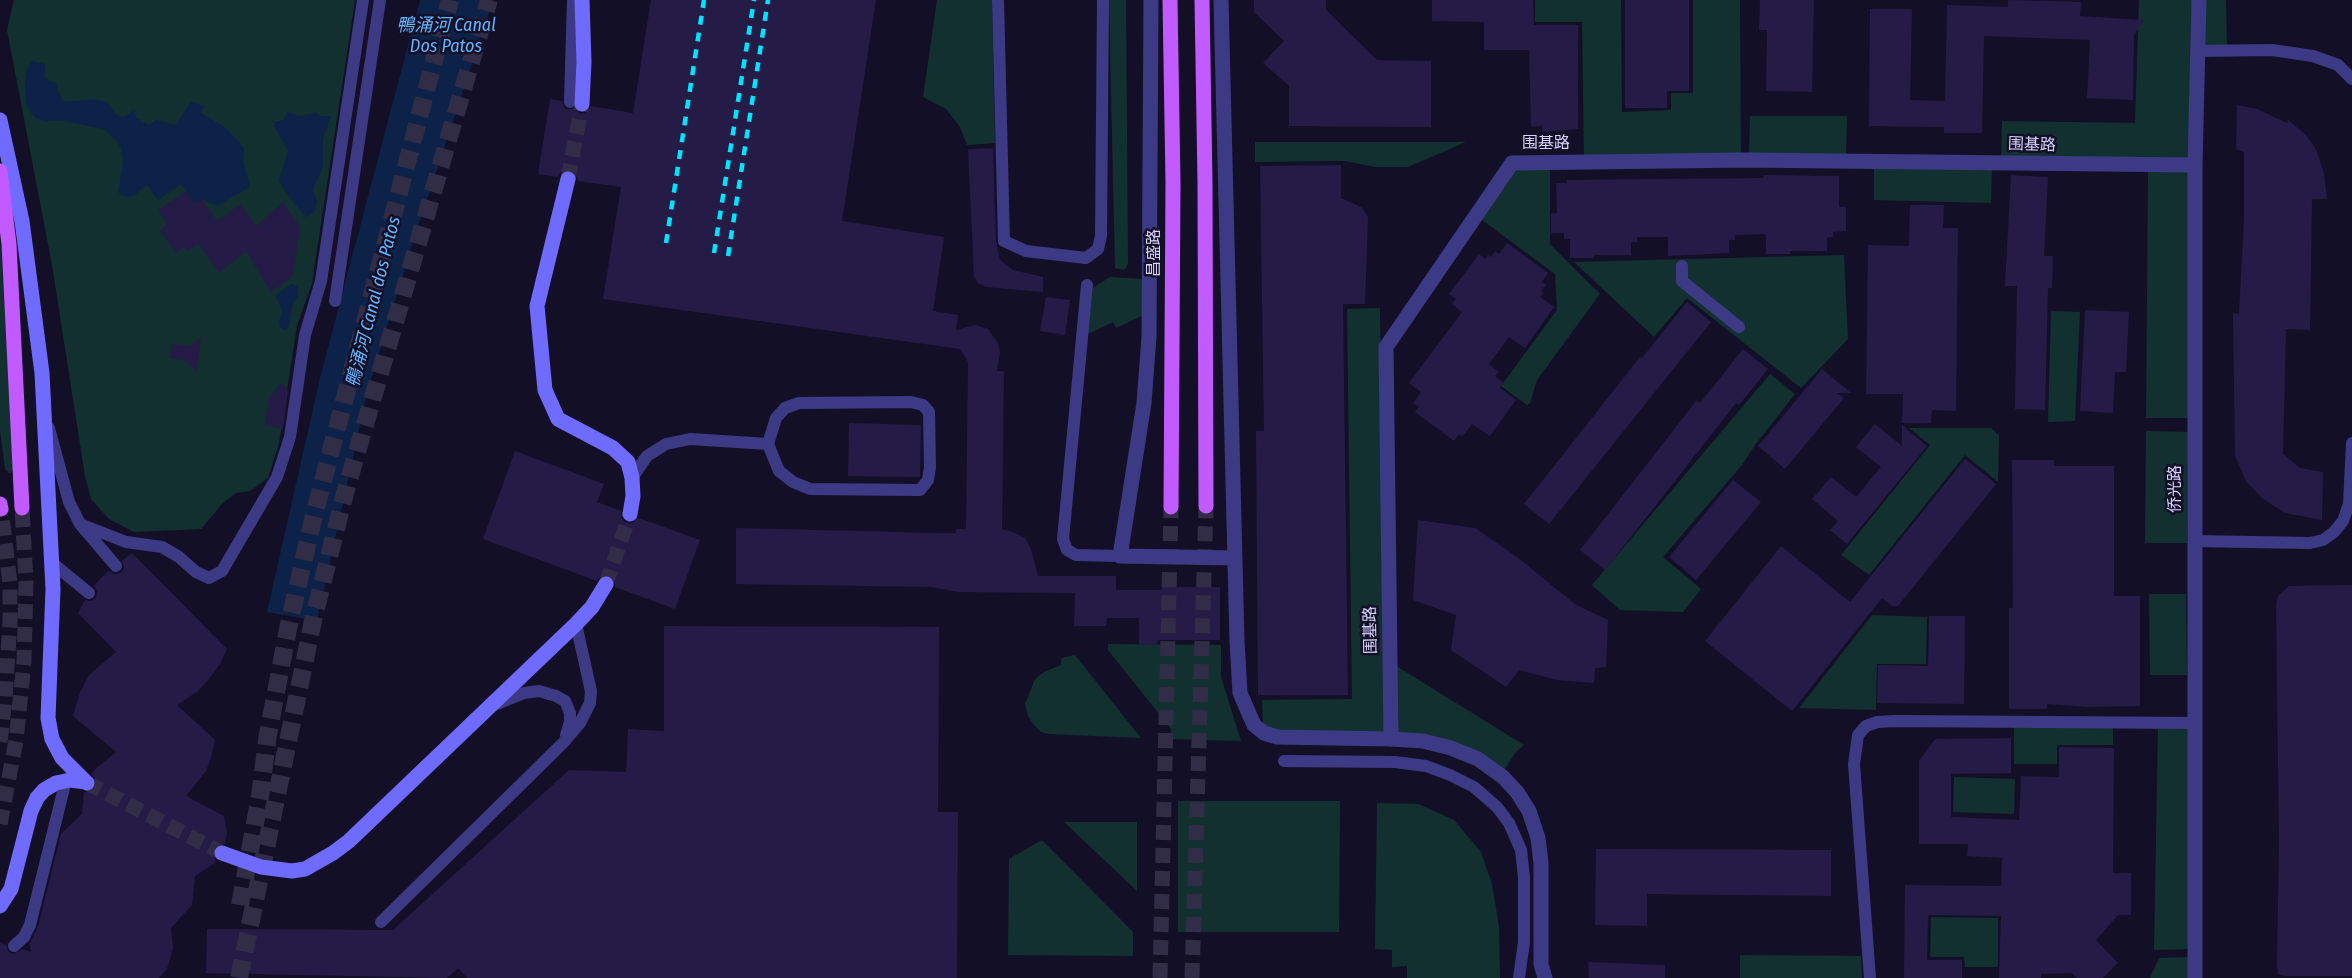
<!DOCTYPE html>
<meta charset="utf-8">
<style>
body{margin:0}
canvas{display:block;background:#130f26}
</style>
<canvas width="2352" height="978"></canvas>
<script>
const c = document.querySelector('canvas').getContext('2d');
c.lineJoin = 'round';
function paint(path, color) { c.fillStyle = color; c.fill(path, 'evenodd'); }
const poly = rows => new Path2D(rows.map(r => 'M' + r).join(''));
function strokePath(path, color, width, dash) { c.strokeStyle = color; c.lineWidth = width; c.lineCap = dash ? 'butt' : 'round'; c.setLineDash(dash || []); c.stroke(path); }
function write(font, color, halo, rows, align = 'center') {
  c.font = font + ' "Fira Sans Condensed","Noto Sans SC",sans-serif'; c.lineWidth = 5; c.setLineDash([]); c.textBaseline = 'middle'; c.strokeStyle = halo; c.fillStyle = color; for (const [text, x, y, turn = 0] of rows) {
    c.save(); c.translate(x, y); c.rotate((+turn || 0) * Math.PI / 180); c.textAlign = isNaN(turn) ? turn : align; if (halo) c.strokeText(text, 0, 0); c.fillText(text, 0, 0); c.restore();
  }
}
paint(poly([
 [14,0,355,0,312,283,297,326,279,443,268,478,250,491,236,493,222,504,201,529,134,532,109,519,91,499,85,476,52,265,7,30],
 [937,0,992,0,995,143,967,145,960,127,946,109,923,97],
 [1109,0,1126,0,1128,264,1124,270,1115,268],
 [1535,0,1621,0,1622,112,1671,110,1671,93,1693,93,1693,0,1740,0,1741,157,1584,159,1582,22,1535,22],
 [2139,0,2194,0,2190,158,2001,157,2002,121,2135,123],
 [2202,0,2226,0,2227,48,2201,48],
 [1750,116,1847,116,1846,156,1749,155],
 [1255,142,1466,142,1408,167,1375,167,1345,161,1255,162],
 [1550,165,1550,244,1600,294,1537,380,1530,403,1527,405,1501,386,1557,310,1555,274,1478,217,1514,166],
 [1992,166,1991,203,1874,200,1874,167],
 [2148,170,2190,170,2188,418,2146,418],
 [0,235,13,447,13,468,10,474,5,469,0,430],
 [1844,255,1848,339,1801,388,1687,298,1654,337,1574,262],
 [1110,277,1143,279,1144,315,1116,328,1113,322,1088,334,1093,288],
 [1380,308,1386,735,1285,733,1263,728,1262,700,1352,699,1347,309],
 [2051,311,2080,312,2075,421,2048,422],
 [1770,374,1795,394,1755,445,1742,465,1663,557,1701,589,1683,612,1620,610,1592,585],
 [1909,428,1991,428,1999,435,1998,482,1965,455,1869,575,1841,555,1930,445],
 [2146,431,2188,432,2187,543,2145,543],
 [2149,594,2186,594,2187,675,2150,675],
 [1872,615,1927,617,1926,664,1877,664,1876,710,1799,708],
 [1108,644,1221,645,1221,677,1241,741,1170,739,1171,729,1108,650],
 [1075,655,1141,738,1049,734,1041,732,1034,725,1028,716,1025,704,1035,679,1044,672,1061,665,1061,658],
 [1393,664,1524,745,1515,753,1502,774,1480,757,1393,736],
 [2158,726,2190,726,2190,949,2154,950],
 [2014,727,2113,727,2113,745,2057,745,2057,764,2014,764],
 [1954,777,2015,779,2014,814,1953,812],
 [1178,801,1340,801,1339,932,1178,932],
 [1377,803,1418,804,1454,820,1481,852,1492,884,1499,927,1500,978,1407,978,1407,966,1392,967,1392,950,1375,949],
 [1064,822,1137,822,1137,891],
 [1042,840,1133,932,1133,956,1008,955,1009,859],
 [1931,917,1998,918,1998,967,1965,967,1964,957,1930,957],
 [1740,955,1861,956,1862,978,1740,978],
 [2190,957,2191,978,2150,978,2159,958]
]), '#12302f');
paint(poly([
 [420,0,493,0,412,245,367,393,317,621,267,612,320,378],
 [32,61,45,64,45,77,49,81,56,83,61,98,65,102,92,99,108,102,116,115,124,117,134,110,136,118,149,125,156,120,176,125,191,101,204,106,201,113,226,128,244,148,243,160,250,187,217,206,202,199,194,203,181,184,158,200,147,185,133,196,128,197,122,195,118,192,123,162,121,150,117,141,104,129,65,121,47,121,36,118,30,112,26,104,25,83,27,69],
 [287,112,298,116,316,113,321,116,331,116,323,139,323,167,313,189,317,202,315,211,308,216,305,217,302,213,285,191,279,180,288,151,274,126,275,122,284,120],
 [291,284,298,287,298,296,292,307,289,327,285,330,281,328,279,323,282,311,276,297,278,293]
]), '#0c2248');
paint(poly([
 [651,0,876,0,842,221,944,237,933,311,958,315,956,330,975,325,988,329,998,343,1000,353,997,371,1004,371,1002,529,1013,532,1025,538,1031,549,1038,576,1116,576,1116,590,1162,590,1162,587,1220,587,1220,640,1158,640,1157,645,1139,644,1139,618,1107,618,1106,626,1074,626,1075,593,958,592,931,587,736,584,736,528,937,533,956,533,956,529,966,529,968,362,960,349,603,299,621,187,578,181,575,172,570,169,561,172,558,177,538,174,550,99,562,101,565,109,574,109,581,114,587,112,591,106,633,113],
 [1254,0,1326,0,1326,10,1377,60,1431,61,1431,127,1289,126,1289,86,1263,63,1284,41,1254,12],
 [1432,0,1533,0,1534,25,1578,25,1578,129,1542,132,1542,126,1531,127,1529,50,1484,50,1484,22,1432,21],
 [1625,0,1689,0,1689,91,1667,91,1667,108,1625,108],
 [1760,0,1814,0,1812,92,1766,91,1767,30,1759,30],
 [2008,0,2081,2,2080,16,2144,20,2134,35,2133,100,2087,98,2090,40,1984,36,1982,133,1944,133,1944,127,1869,126,1870,9,1912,9,1910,100,1945,101,1947,5,2008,7],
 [2237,105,2257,109,2287,123,2288,120,2306,135,2316,149,2324,173,2327,199,2312,199,2310,330,2286,329,2283,454,2300,468,2323,472,2322,520,2285,513,2262,498,2246,481,2235,456,2233,313,2239,314,2244,220,2244,152,2236,149],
 [993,148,996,241,1000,260,1013,270,1043,277,1043,292,986,287,978,283,974,277,968,149],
 [1341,165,1341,198,1361,207,1368,217,1365,304,1343,304,1348,695,1258,695,1256,431,1264,431,1260,166],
 [1764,175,1839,176,1839,207,1846,207,1846,231,1833,232,1833,237,1827,238,1827,251,1790,251,1790,254,1766,254,1766,234,1735,235,1735,240,1729,240,1729,253,1668,256,1668,237,1637,237,1637,242,1631,242,1631,255,1594,255,1594,258,1570,258,1570,239,1564,239,1564,233,1551,233,1551,214,1557,213,1556,183,1567,183,1567,180,1763,178],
 [2011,175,2048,177,2044,256,2053,256,2052,288,2048,288,2045,410,2015,409,2017,286,2005,286],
 [186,191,194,203,202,199,217,221,241,204,256,226,283,202,300,227,293,276,271,292,246,251,219,273,198,244,188,252,184,247,176,253,160,231,167,224,158,210],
 [1910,205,1944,205,1943,228,1958,228,1956,411,1932,410,1931,423,1902,423,1903,394,1866,394,1868,245,1909,246],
 [1507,243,1548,273,1542,282,1546,285,1541,291,1544,293,1540,297,1554,307,1525,348,1509,337,1489,364,1499,372,1495,376,1504,383,1500,388,1516,400,1490,436,1472,424,1462,437,1459,434,1454,441,1415,412,1419,407,1413,403,1421,392,1409,383,1462,312,1452,304,1456,299,1449,294,1479,254,1485,259,1488,255,1491,257,1495,251,1499,254],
 [1046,297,1070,300,1065,335,1040,331],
 [1687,302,1711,322,1549,524,1524,504,1640,357,1642,358],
 [2085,310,2129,312,2126,372,2115,372,2113,413,2080,411],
 [201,338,197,373,187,361,170,358,172,344,189,346],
 [1743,349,1768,369,1739,405,1736,403,1605,570,1580,550,1697,400,1700,403],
 [1822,369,1851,393,1837,393,1844,398,1785,469,1758,446],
 [281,383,288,391,283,429,264,425,269,398],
 [849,423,921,425,920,477,848,476],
 [1875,424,1902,446,1902,425,1927,446,1847,544,1830,530,1838,521,1812,499,1831,477,1856,497,1881,467,1856,447],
 [515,451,604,484,597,502,621,511,621,517,624,522,633,523,639,518,700,540,675,609,615,587,615,580,611,575,602,575,597,581,483,539],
 [1965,459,1996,484,1898,606,1892,606,1882,598,1792,711,1705,641,1781,546,1850,602],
 [2012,460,2054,460,2054,466,2114,466,2114,596,2140,596,2140,706,2088,707,2047,704,2047,709,2009,709,2009,608,2013,608],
 [1733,480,1761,502,1696,580,1669,557],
 [1418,520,1475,528,1517,557,1576,605,1608,620,1606,667,1595,668,1594,683,1557,680,1519,670,1506,687,1451,650,1456,615,1413,600],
 [132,553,227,649,220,664,209,679,198,691,177,705,215,740,211,758,206,771,186,796,224,816,227,833,225,844,220,844,213,849,213,855,216,862,195,876,192,905,171,928,173,948,167,969,159,978,0,978,0,943,6,945,8,951,12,954,23,949,31,952,29,944,38,927,61,834,82,814,84,792,90,792,96,786,96,780,92,774,94,770,116,752,73,716,80,692,89,675,116,652,78,613,85,600,91,601,96,598,97,591,94,586,103,576,109,571,114,574,121,573,124,568,122,561],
 [2352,585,2352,976,2285,976,2278,974,2277,966,2279,841,2276,604,2278,596,2289,586],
 [1929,616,1965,616,1964,704,1877,703,1878,665,1928,666],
 [664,626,939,627,938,812,958,812,957,978,467,978,458,968,447,978,206,973,207,929,393,930,569,770,626,772,628,729,664,731],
 [2011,738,2011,773,1951,774,1951,817,2019,820,2021,776,2059,777,2059,747,2114,748,2113,873,2131,873,2131,915,2118,915,2096,940,2118,963,2103,978,2077,978,2072,973,2041,974,2041,978,1999,978,2001,916,1928,915,1927,960,1962,960,1962,978,1904,978,1905,885,2001,886,2002,858,1967,856,1968,844,1919,844,1919,761,1935,739],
 [1596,849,1831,850,1831,896,1647,894,1647,926,1595,925],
 [1588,962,1665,965,1665,978,1589,978]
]), '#241b47');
strokePath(poly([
 [568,179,582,104],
 [606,584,630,514],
 [87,783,222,853]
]), '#312d47', 15, [15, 8]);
strokePath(poly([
 [0,742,5,699,10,622,10,583,1,509],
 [0,824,16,741,24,662,26,582,22,508],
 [1160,978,1171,507],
 [1192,978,1206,506]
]), '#312d47', 15, [15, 8]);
strokePath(poly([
 [240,905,260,796,268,734,289,624,314,515,450,0],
 [239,978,314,616,345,493,489,0]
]), '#312d47', 18, [18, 9]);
strokePath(poly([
 [998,0,1004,241,1026,251,1086,258,1098,249,1101,236,1103,0],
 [2197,51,2272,50,2313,56,2338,65,2352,79],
 [570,102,573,0],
 [1682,266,1682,281,1739,327],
 [1087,285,1063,539,1067,550,1076,555,1120,556],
 [335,301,380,0],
 [911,402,923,405,929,412,930,467,928,480,920,490,810,489,793,482,779,471,768,444,776,418,785,408,799,403,911,402],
 [49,428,69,502,80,524,116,566],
 [632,478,647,456,666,444,690,439,768,444],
 [80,524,126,542,162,547,179,557,196,572,209,578,222,571,277,477,290,437,305,335,321,281,363,0],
 [2194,541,2310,543,2323,540,2334,532,2343,521,2349,504,2352,443],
 [51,562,89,593],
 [497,704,524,693,539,691,556,696,565,701,570,713,570,722,566,735],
 [1284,761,1395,762,1426,766,1450,775,1474,787,1497,807,1509,823,1521,850,1524,877,1524,942,1519,978],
 [381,922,564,742,580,723,590,703,591,691,576,624],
 [14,946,24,937,30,925,66,780],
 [1870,978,1854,764,1858,735,1866,726,1877,722,1894,721,2194,723]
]), '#3d3a85', 12);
strokePath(poly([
 [1391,739,1386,347,1512,163,1744,160,2195,165]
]), '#3d3a85', 15);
strokePath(poly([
 [1151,0,1149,337,1144,403,1120,556,1235,558],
 [1221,0,1237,641,1240,693,1254,725,1264,733,1277,737,1391,739,1423,741,1451,748,1478,759,1503,777,1517,792,1529,811,1538,838,1541,863,1541,964,1545,978],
 [2195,978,2195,165,2199,0]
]), '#3d3a85', 15);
strokePath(poly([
 [582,104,584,62,582,0],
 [0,120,22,221,42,373,53,589,48,718,52,739,62,758,87,783],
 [568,179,537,306,545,390,558,419,613,448,628,462,632,478,633,496,630,514],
 [222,853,261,867,292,871,305,869,333,853,349,841,576,624,592,607,606,584],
 [0,906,11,889,31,811,37,798,44,790,56,783,70,780,86,782]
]), '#6f6bff', 15);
strokePath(poly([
 [1170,0,1173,183,1171,507],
 [1202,0,1205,182,1206,506],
 [0,171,9,244,22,508],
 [0,504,1,509]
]), '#c25bff', 15);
strokePath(poly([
 [666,243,704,0],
 [714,253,754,0],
 [728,256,768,0]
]), '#00e5ff', 4.5, [9, 8]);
write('16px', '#d9d4ff', '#130f26', [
 ["围基路",1546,144],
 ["围基路",2032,145,2],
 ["昌盛路",1155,253,-90],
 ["侨光路",2176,489,-90],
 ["围基路",1371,630,-91]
]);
write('italic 18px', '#62b6ff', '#130f26', [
 ["鴨涌河 Canal",446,26],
 ["Dos Patos",446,47],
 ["鴨涌河 Canal dos Patos",374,302,-76]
]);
</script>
